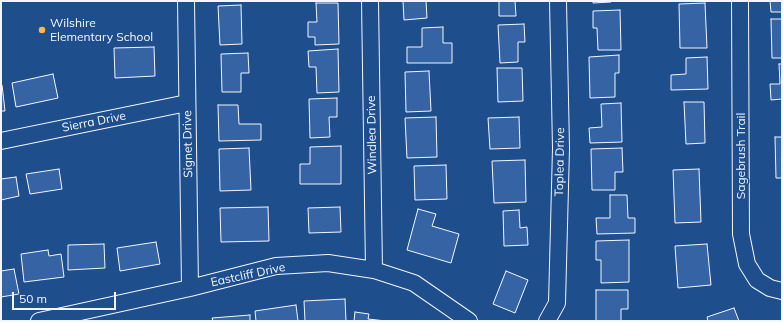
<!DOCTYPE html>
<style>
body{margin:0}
#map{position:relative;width:783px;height:322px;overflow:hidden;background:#1f4e8c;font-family:Mulish,sans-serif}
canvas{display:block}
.frame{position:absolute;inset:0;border:2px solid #f2f6ff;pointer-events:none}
.scale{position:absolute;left:12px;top:292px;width:104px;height:18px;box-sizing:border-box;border:2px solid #f2f6ff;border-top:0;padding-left:5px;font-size:12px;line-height:14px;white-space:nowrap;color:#f2f6ff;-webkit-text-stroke:3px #1f4e8c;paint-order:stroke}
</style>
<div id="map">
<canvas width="783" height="322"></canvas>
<div class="frame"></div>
<div class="scale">50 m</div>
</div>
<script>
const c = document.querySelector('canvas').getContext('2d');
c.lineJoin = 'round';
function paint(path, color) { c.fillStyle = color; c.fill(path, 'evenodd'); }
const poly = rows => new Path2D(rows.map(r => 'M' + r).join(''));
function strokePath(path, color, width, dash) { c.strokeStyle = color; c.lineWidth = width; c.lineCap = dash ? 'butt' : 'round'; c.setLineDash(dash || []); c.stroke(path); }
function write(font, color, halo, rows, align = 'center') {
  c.font = font + ' Mulish,sans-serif'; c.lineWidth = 3; c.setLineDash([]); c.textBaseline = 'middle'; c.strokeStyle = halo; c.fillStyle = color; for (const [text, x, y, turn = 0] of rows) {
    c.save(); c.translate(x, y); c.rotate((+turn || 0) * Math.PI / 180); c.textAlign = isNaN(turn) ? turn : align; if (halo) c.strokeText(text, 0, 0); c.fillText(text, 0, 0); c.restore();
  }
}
const building = poly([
 [403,1,426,1,427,18,404,20,403,1],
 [499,1,515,1,516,16,499,16,499,1],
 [593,1,611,1,611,2,593,3,593,1],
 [770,1,782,1,782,12,771,12,770,1],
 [316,3,338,3,339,44,315,45,315,37,308,37,308,22,317,22,316,3],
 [705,3,707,48,680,48,679,4,705,3],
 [241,5,242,44,220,45,218,6,241,5],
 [620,10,621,50,598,50,597,28,593,28,593,11,620,10],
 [771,19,782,19,782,58,772,58,771,19],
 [524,24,525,42,518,42,518,62,500,63,498,25,524,24],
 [443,27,443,43,452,43,452,63,407,63,407,47,422,47,422,28,443,27],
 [154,47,155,76,115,78,114,48,154,47],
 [338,49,339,92,317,93,316,67,309,67,308,51,338,49],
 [248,53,249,73,241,73,241,92,222,92,221,54,248,53],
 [619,55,619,73,615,73,615,97,590,98,589,57,619,55],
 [707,57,708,89,671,90,671,75,686,74,686,58,707,57],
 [779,64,782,64,782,99,771,100,770,84,780,84,779,64],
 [497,68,522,68,523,101,498,102,497,68],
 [429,71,431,111,406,112,405,72,429,71],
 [53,74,58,98,16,107,12,83,53,74],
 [1,85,2,85,5,111,1,111,1,85],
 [337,98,337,117,329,117,330,137,310,138,309,99,337,98],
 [684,102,704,102,705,143,686,144,684,102],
 [621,103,622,142,590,143,589,128,602,127,601,104,621,103],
 [218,105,238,105,239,124,261,124,261,140,219,141,218,105],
 [436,117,437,157,407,158,405,118,436,117],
 [519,117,520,148,490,149,488,118,519,117],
 [775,137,782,137,782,178,776,178,775,137],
 [341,146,341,184,300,184,300,164,310,164,310,147,341,146],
 [249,148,251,190,220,191,219,149,249,148],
 [622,148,623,172,615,172,615,190,592,190,591,149,622,148],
 [525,160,526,202,494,203,492,161,525,160],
 [446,165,447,199,415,200,414,166,446,165],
 [59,169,62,189,30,194,26,174,59,169],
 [699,169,701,222,675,223,673,170,699,169],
 [16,177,19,196,1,200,1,179,16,177],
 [610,195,627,195,628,218,635,218,635,233,597,234,596,218,610,218,610,195],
 [268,207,269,241,221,242,220,208,268,207],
 [340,207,341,232,309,233,308,208,340,207],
 [418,209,436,214,432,226,459,234,451,263,407,250,418,209],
 [519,210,520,228,527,227,528,245,504,246,503,211,519,210],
 [629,240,629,282,601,283,601,260,596,260,596,241,629,240],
 [156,242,160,264,120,271,117,248,156,242],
 [104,244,105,268,68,270,68,245,104,244],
 [707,244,711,285,678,288,675,246,707,244],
 [48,250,49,256,61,254,64,277,24,282,21,254,48,250],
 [14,269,19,294,1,297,1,271,14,269],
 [506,271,528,280,515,313,493,304,506,271],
 [596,290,628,290,628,309,621,309,621,321,596,321,596,290],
 [345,299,346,321,305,321,304,301,345,299],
 [296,305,298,321,256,321,255,311,296,305],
 [734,308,739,321,708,321,707,317,734,308],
 [355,312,369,314,368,319,386,321,354,321,355,312],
 [250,315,250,321,213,321,212,318,250,315]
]);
paint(building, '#3563a3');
strokePath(building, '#f2f6ff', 1);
const minor = poly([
 [186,1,190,288],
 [370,1,374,270],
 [740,1,741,234,747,264,757,280,770,288,782,291],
 [1,141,187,103],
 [39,321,190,288,276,266,328,263,374,270,414,283,469,321],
 [547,321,557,303,561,148,558,1]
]);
strokePath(minor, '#f2f6ff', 18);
strokePath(minor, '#1f4e8c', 16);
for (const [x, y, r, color] of [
 [42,30,4,"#ffb74d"]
]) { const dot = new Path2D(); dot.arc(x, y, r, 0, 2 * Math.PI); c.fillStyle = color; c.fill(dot); strokePath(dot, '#1f4e8c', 1.5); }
write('12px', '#f2f6ff', '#1f4e8c', [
 ["Wilshire",50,23],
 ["Elementary School",50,37]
], 'left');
write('12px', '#f2f6ff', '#1f4e8c', [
 ["Sierra Drive",94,122,-11],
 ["Windlea Drive",372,135,-91],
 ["Signet Drive",188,144,-91],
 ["Sagebrush Trail",741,156,-90],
 ["Toplea Drive",560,162,-89],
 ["Eastcliff Drive",248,275,-12]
]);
</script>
